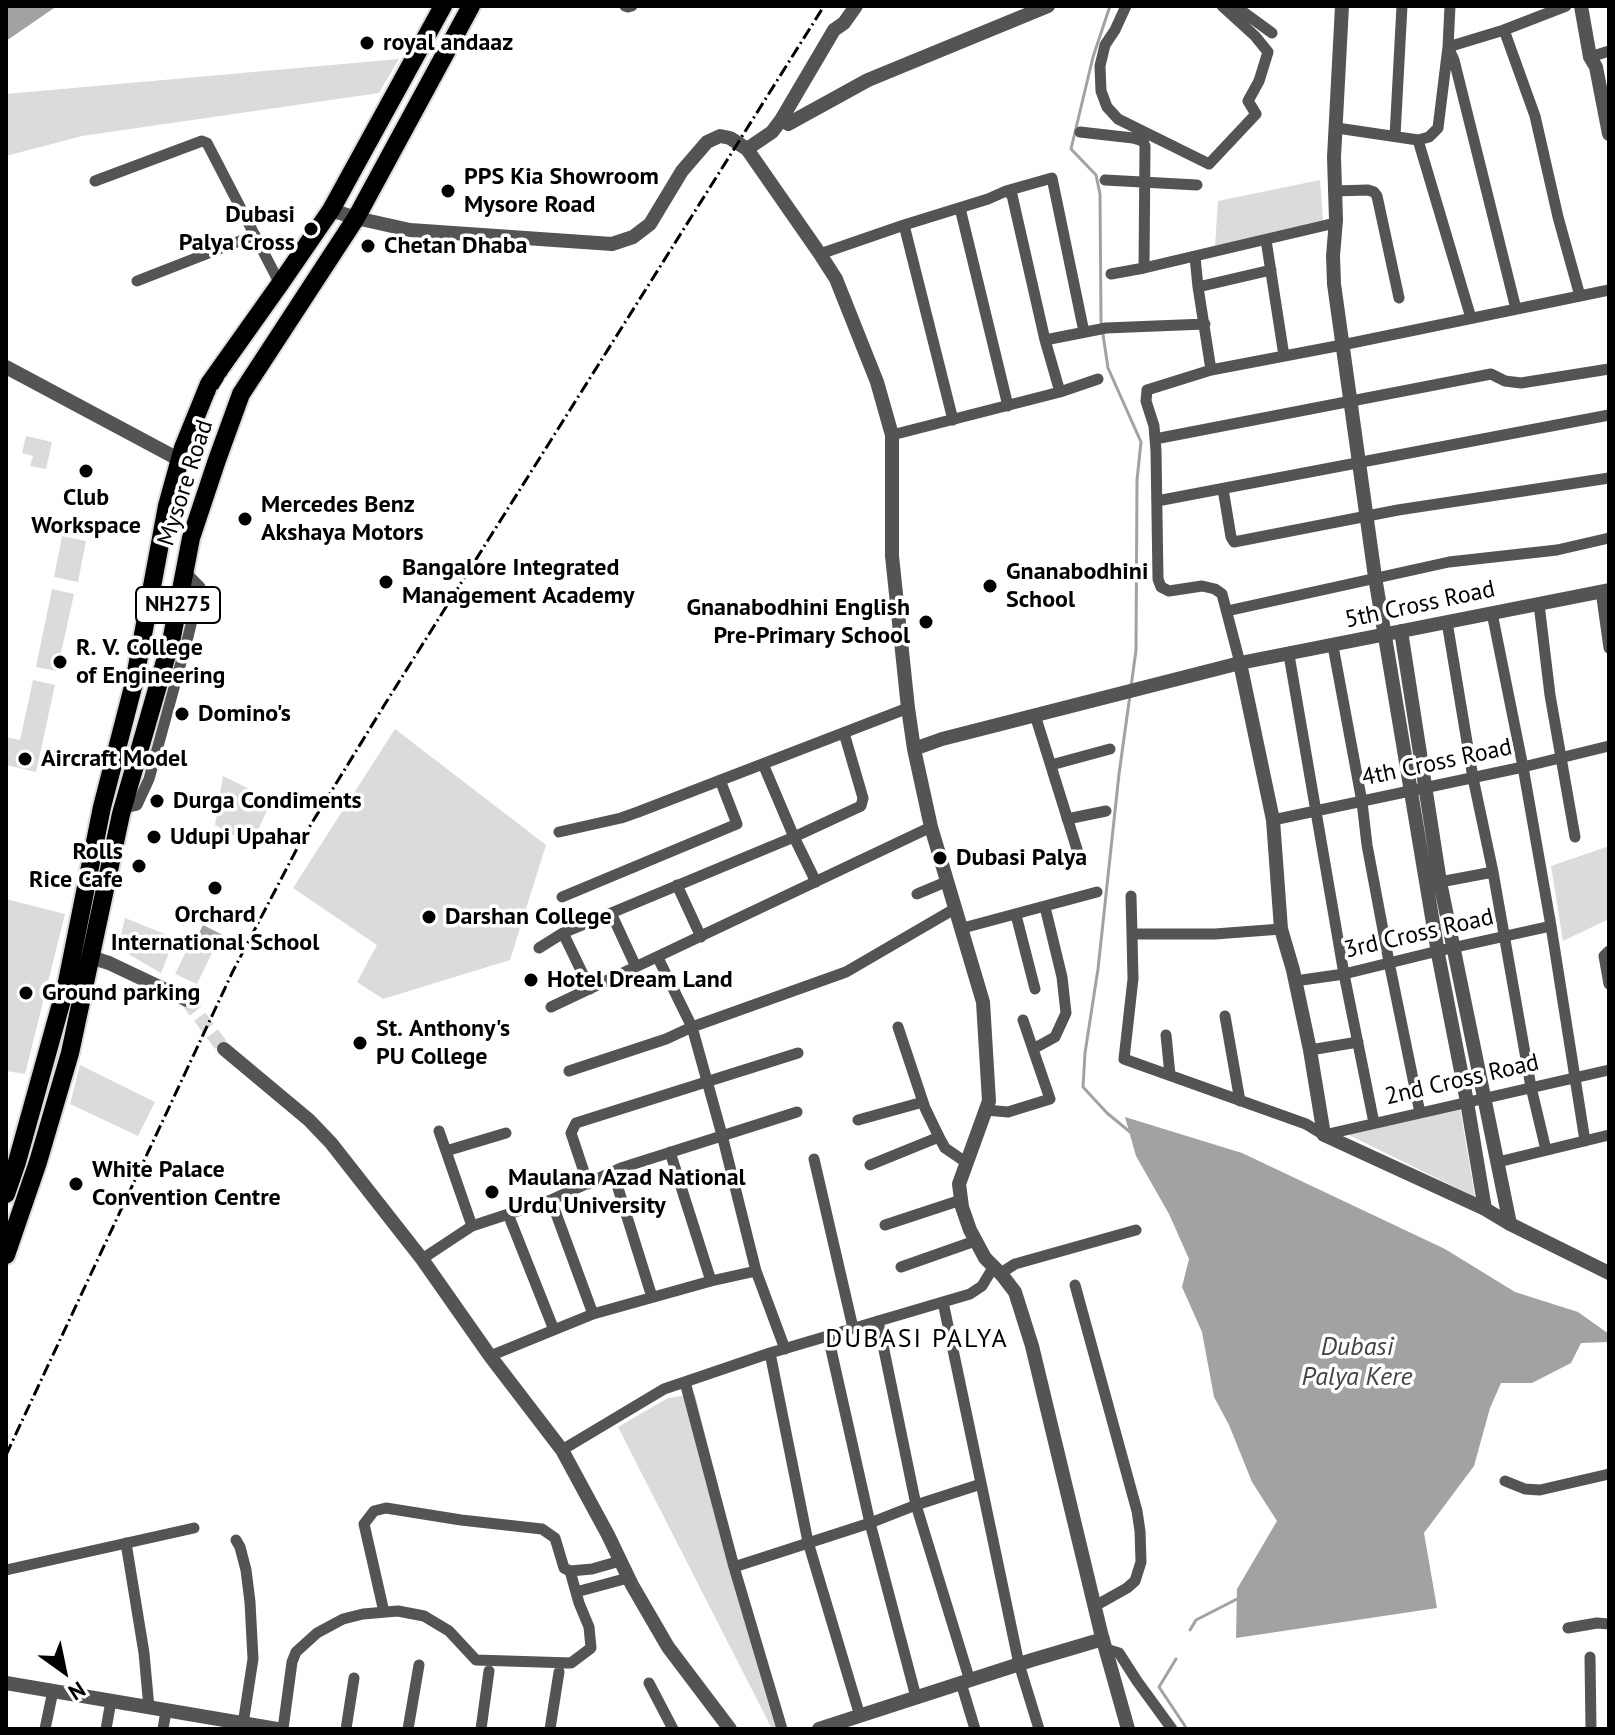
<!DOCTYPE html>
<style>
body{margin:0}
#map{position:relative;width:1615px;height:1735px;overflow:hidden;background:#fff;font-family:"PT Sans",sans-serif}
canvas{display:block}
.frame{position:absolute;inset:0;border:8px solid #000;pointer-events:none}
.north{position:absolute;left:24px;top:1631px;width:80px;height:80px;-webkit-text-stroke:6px #fff;paint-order:stroke;rotate:147deg;font-size:22px;font-weight:700;line-height:32px;text-align:center;color:#000}
.north::after{content:'';display:block;margin:auto;width:28px;height:36px;background:#000;clip-path:polygon(50% 0,100% 100%,50% 72%,0 100%)}
</style>
<div id="map">
<canvas width="1615" height="1735"></canvas>
<div class="frame"></div>
<div class="north">N</div>
</div>
<script>
const c = document.querySelector('canvas').getContext('2d');
c.lineJoin = 'round';
function paint(path, color) { c.fillStyle = color; c.fill(path, 'evenodd'); }
const poly = rows => new Path2D(rows.map(r => 'M' + r).join(''));
function strokePath(path, color, width, dash) { c.strokeStyle = color; c.lineWidth = width; c.lineCap = dash ? 'butt' : 'round'; c.setLineDash(dash || []); c.stroke(path); }
function write(font, color, halo, rows, align = 'center') {
  c.font = font + ' "PT Sans",sans-serif'; c.lineWidth = 7; c.setLineDash([]); c.textBaseline = 'middle'; c.strokeStyle = halo; c.fillStyle = color; for (const [text, x, y, turn = 0] of rows) {
    c.save(); c.translate(x, y); c.rotate((+turn || 0) * Math.PI / 180); c.textAlign = isNaN(turn) ? turn : align; if (halo) c.strokeText(text, 0, 0); c.fillText(text, 0, 0); c.restore();
  }
}
paint(poly([
 [399,59,379,93,82,136,6,156,6,94],
 [1320,180,1323,220,1215,246,1218,201],
 [26,436,52,442,46,469,30,466,33,456,22,453],
 [62,536,86,541,78,582,54,577],
 [52,589,74,594,57,671,36,667],
 [33,680,55,685,36,772,6,765,6,737,20,740],
 [395,729,546,845,510,960,383,999,357,982,377,945,293,888],
 [223,776,272,800,251,845,215,825],
 [1609,846,1609,919,1563,941,1551,866],
 [6,899,65,914,25,1074,6,1071],
 [125,918,175,938,161,973,118,948],
 [192,939,214,949,197,984,175,974],
 [80,1065,155,1102,138,1136,70,1104],
 [1460,1108,1475,1197,1349,1135],
 [695,1394,779,1728,774,1729,772,1729,618,1427,668,1398]
]), '#dbdbdb');
paint(poly([
 [6,6,57,6,6,41],
 [203,925,223,935,218,946,197,937],
 [1125,1117,1242,1153,1445,1249,1515,1292,1578,1312,1609,1334,1609,1342,1581,1343,1571,1363,1532,1383,1501,1383,1490,1408,1474,1466,1424,1533,1437,1608,1236,1638,1237,1589,1277,1521,1252,1482,1229,1425,1214,1397,1202,1332,1182,1287,1189,1259,1169,1214,1136,1156]
]), '#a2a2a2');
strokePath(poly([
 [1110,6,1093,57,1071,149,1096,175,1100,194,1101,321,1108,368,1141,442,1137,480,1136,650,1131,687],
 [1130,695,1119,774,1098,969,1085,1053,1083,1087,1107,1113,1130,1132],
 [1190,1630,1196,1620,1239,1598],
 [1176,1659,1159,1687,1187,1729]
]), '#a2a2a2', 3);
strokePath(poly([
 [187,1000,224,1049]
]), '#d9d9d9', 14, [14, 7]);
const trunk = poly([
 [6,1194,17,1162,67,982,102,807,134,683,167,506,183,448,209,384,280,284,331,210,443,6],
 [6,1255,38,1162,70,1053,121,814,172,637,191,538,217,460,241,394,356,218,471,6]
]);
strokePath(trunk, '#dbdbdb', 22);
strokePath(poly([
 [625,6,628,7,632,6],
 [1126,6,1115,30,1105,45,1100,66,1101,91,1107,107,1118,119,1209,164,1256,114,1248,101,1259,81,1268,52,1255,36,1222,6],
 [1235,6,1272,33],
 [1450,6,1448,47,1504,30,1566,6],
 [1504,30,1535,116,1558,217,1580,296],
 [1448,47,1454,60,1516,309],
 [1590,57,1609,51],
 [1337,128,1418,140,1471,318],
 [1080,132,1133,138,1143,141,1145,146,1144,268,1335,223],
 [1395,136,1402,6],
 [1418,140,1429,137,1438,128,1448,47],
 [1105,180,1197,185],
 [95,181,202,141,207,143,280,284],
 [1006,191,1052,178,1084,332],
 [1334,191,1368,190,1374,192,1377,196,1399,298],
 [960,208,1008,406],
 [904,225,953,420],
 [1266,240,1284,356],
 [820,254,904,225,988,199,1006,191,1012,195,1045,340,1060,392,892,435],
 [1195,257,1198,287],
 [1111,274,1144,268],
 [137,281,255,235],
 [1045,340,1106,328,1205,324],
 [1211,370,1198,287,1271,270],
 [1060,392,1098,379],
 [1155,439,1491,374,1505,381,1521,383,1609,369],
 [1223,489,1231,537,1234,542,1398,510,1609,478],
 [1157,501,1609,415],
 [1601,591,1609,648],
 [1539,604,1550,695,1575,837],
 [1227,611,1449,562,1557,550,1609,538],
 [1492,613,1523,767,1551,926,1585,1141],
 [1447,622,1473,778,1493,872,1531,1087,1546,1150],
 [1333,646,1362,802,1367,845,1389,962,1420,1113],
 [1289,655,1344,974,1374,1123],
 [1240,663,1222,594,1215,589,1202,586,1169,591,1161,587,1158,579,1156,451,1154,426,1146,401,1147,390,1211,370,1342,345,1609,290],
 [1035,715,1080,859],
 [763,764,794,837,816,882],
 [1051,765,1110,749],
 [123,808,137,805,149,779,188,637,200,587,184,571],
 [1067,819,1106,811],
 [1273,820,1523,767,1609,746],
 [559,832,621,818,638,812,908,708],
 [1440,882,1493,872],
 [677,885,701,937],
 [917,894,948,881],
 [1131,896,1132,934],
 [562,897,737,824,720,780],
 [611,913,636,967],
 [1016,915,1035,989],
 [963,928,1097,892],
 [1281,929,1215,934,1132,934,1133,979,1124,1059,1306,1124,1324,1135,1609,1070],
 [563,933,590,989],
 [539,948,563,933,794,837,861,806,863,798,844,733],
 [1609,951,1604,956,1609,984],
 [658,958,692,1027,722,1135,756,1271,785,1349],
 [1295,981,1344,974,1438,951,1551,926],
 [551,1007,931,827],
 [1225,1016,1240,1101],
 [898,1027,925,1108,939,1137,945,1148,967,1163],
 [1166,1035,1170,1075],
 [1033,1049,1055,1037,1066,1013,1062,977,1045,907],
 [1310,1050,1358,1042],
 [569,1071,666,1039,692,1027,846,972,956,908],
 [986,1110,1008,1112,1050,1099,1023,1020],
 [858,1120,923,1102],
 [439,1131,472,1226],
 [446,1151,506,1133],
 [670,1152,711,1281],
 [814,1159,853,1328],
 [1498,1162,1609,1135],
 [870,1165,939,1137],
 [613,1172,652,1297],
 [588,1184,571,1133,576,1123,798,1053],
 [508,1214,554,1330],
 [885,1225,961,1200],
 [422,1259,472,1226,551,1200],
 [901,1267,975,1241],
 [1001,1273,1015,1264,1136,1230],
 [1075,1285,1137,1511,1140,1531,1141,1562,1135,1581,1127,1588,1095,1606],
 [943,1302,1019,1664,1039,1729],
 [593,1314,551,1200,621,1168,797,1112],
 [878,1321,916,1505,970,1681],
 [828,1336,870,1523,916,1697],
 [770,1353,808,1542,860,1716],
 [490,1356,593,1314,711,1281,756,1271],
 [685,1382,734,1567,782,1729],
 [562,1450,664,1389,770,1353,970,1294,982,1286,994,1266],
 [1505,1481,1525,1489,1540,1490,1609,1474],
 [236,1540,240,1547,246,1570,250,1602,253,1659,243,1724],
 [126,1543,144,1653,149,1708],
 [734,1567,870,1523,916,1505,981,1484],
 [6,1570,194,1528],
 [570,1571,592,1569,620,1561],
 [576,1592,628,1578],
 [1568,1628,1597,1623,1609,1624],
 [1106,1649,1119,1653,1137,1681,1172,1729],
 [1590,1657,1591,1729],
 [649,1683,673,1729],
 [961,1683,975,1729],
 [45,1729,53,1691],
 [106,1729,111,1701],
 [163,1729,166,1711],
 [283,1729,292,1662,296,1652,317,1633,343,1619,363,1614,398,1611,424,1616,449,1631,476,1660,571,1663,591,1648,589,1627,579,1603,570,1571,564,1568,555,1538,542,1529,461,1520,386,1508,374,1511,364,1524,384,1612],
 [346,1729,354,1678],
 [408,1729,419,1665],
 [481,1729,489,1671],
 [550,1729,559,1672]
]), '#545454', 11);
strokePath(poly([
 [1342,6,1334,157,1336,220,1333,256,1334,284,1375,577,1439,959,1467,1102,1485,1209],
 [1581,6,1590,57,1596,67,1609,134],
 [788,124,868,80,1048,6],
 [747,149,772,132,781,120,834,30,844,23,856,6],
 [331,210,356,218,410,230,612,244,633,237,650,224,682,171,707,142,720,136,730,138,747,149,820,254,836,279,877,382,892,435,892,556,908,708,914,749,931,827,983,1002,989,1101,959,1184,962,1207,970,1230,985,1258,1002,1275,1015,1292,1032,1346,1101,1633,1128,1729],
 [6,367,180,460],
 [1401,631,1440,882,1510,1224],
 [1240,663,1609,590],
 [914,749,942,739,1240,663,1273,820,1281,929,1293,970,1310,1050,1324,1135,1485,1209,1510,1224,1609,1273],
 [90,957,109,963,187,1000],
 [224,1049,309,1120,331,1143,422,1259,490,1356,562,1450,608,1535,632,1585,668,1647,730,1729],
 [6,1683,277,1729],
 [819,1729,1032,1660,1103,1639]
]), '#545454', 14);
strokePath(trunk, '#000', 18);
strokePath(poly([
 [6,1195,19,1158,85,896,171,484,195,423,243,346,328,222,449,6],
 [6,1455,233,971,302,839,385,704,824,6]
]), '#000', 3, [12, 4, 2, 4]);
for (const [x, y, r, color] of [
 [367,43,8,"#000"],
 [448,191,8,"#000"],
 [311,229,8,"#000"],
 [368,246,8,"#000"],
 [86,471,8,"#000"],
 [245,519,8,"#000"],
 [386,582,8,"#000"],
 [990,586,8,"#000"],
 [926,622,8,"#000"],
 [60,662,8,"#000"],
 [182,714,8,"#000"],
 [25,759,8,"#000"],
 [157,801,8,"#000"],
 [154,837,8,"#000"],
 [940,858,8,"#000"],
 [139,866,8,"#000"],
 [215,888,8,"#000"],
 [429,917,8,"#000"],
 [531,980,8,"#000"],
 [26,993,8,"#000"],
 [360,1043,8,"#000"],
 [76,1184,8,"#000"],
 [492,1192,8,"#000"]
]) { const dot = new Path2D(); dot.arc(x, y, r, 0, 2 * Math.PI); c.fillStyle = color; c.fill(dot); strokePath(dot, '#fff', 3); }
for (const [x, y, w] of [
 [178,605,84]
]) { const box = new Path2D(); box.roundRect(x - w / 2, y - 18, w, 36, 6); c.fillStyle = '#fff'; c.fill(box); strokePath(box, '#000', 2); }
write('bold 22px', '#000', null, [
 ["NH275",178,605]
]);
write('bold 24px', '#000', '#fff', [
 ["royal andaaz",383,43],
 ["PPS Kia Showroom",464,177],
 ["Mysore Road",464,205],
 ["Dubasi",295,215,"right"],
 ["Palya Cross",295,243,"right"],
 ["Chetan Dhaba",384,246],
 ["Club",86,498,"center"],
 ["Workspace",86,526,"center"],
 ["Mercedes Benz",261,505],
 ["Akshaya Motors",261,533],
 ["Bangalore Integrated",402,568],
 ["Management Academy",402,596],
 ["Gnanabodhini",1006,572],
 ["School",1006,600],
 ["Gnanabodhini English",910,608,"right"],
 ["Pre-Primary School",910,636,"right"],
 ["R. V. College",76,648],
 ["of Engineering",76,676],
 ["Domino's",198,714],
 ["Aircraft Model",41,759],
 ["Durga Condiments",173,801],
 ["Udupi Upahar",170,837],
 ["Rolls",123,852,"right"],
 ["Rice Cafe",123,880,"right"],
 ["Dubasi Palya",956,858],
 ["Orchard",215,915,"center"],
 ["International School",215,943,"center"],
 ["Darshan College",445,917],
 ["Hotel Dream Land",547,980],
 ["Ground parking",42,993],
 ["St. Anthony's",376,1029],
 ["PU College",376,1057],
 ["White Palace",92,1170],
 ["Convention Centre",92,1198],
 ["Maulana Azad National",508,1178],
 ["Urdu University",508,1206]
], 'left');
write('24px', '#000', '#fff', [
 ["Mysore Road",186,483,-72],
 ["5th Cross Road",1420,605,-12],
 ["4th Cross Road",1437,763,-12],
 ["3rd Cross Road",1419,934,-13],
 ["2nd Cross Road",1462,1080,-13]
]);
c.letterSpacing = '2px';
write('26px', '#000', '#fff', [
 ["DUBASI PALYA",917,1340]
]);
c.letterSpacing = '0px';
write('italic 26px', '#434343', '#fff', [
 ["Dubasi",1357,1348],
 ["Palya Kere",1357,1378]
]);
</script>
